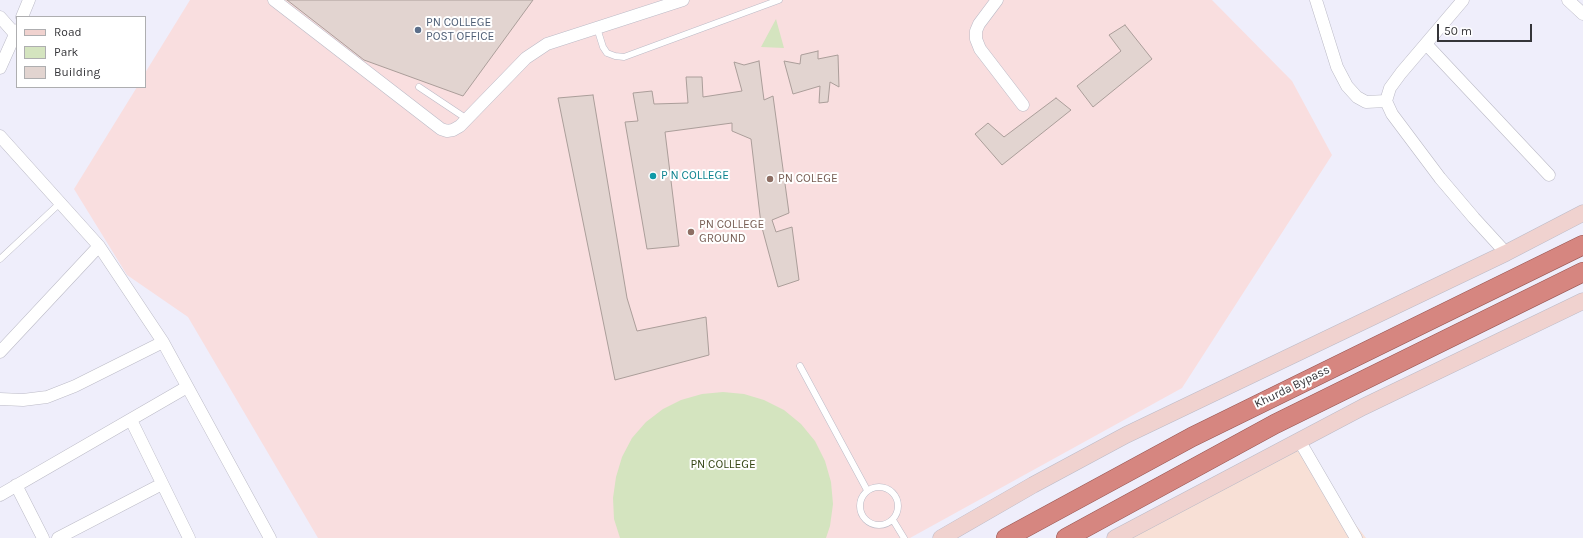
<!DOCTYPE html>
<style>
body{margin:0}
#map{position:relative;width:1583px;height:538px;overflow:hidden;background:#efeefb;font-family:Karla,sans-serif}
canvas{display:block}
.legend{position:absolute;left:16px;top:16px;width:130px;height:72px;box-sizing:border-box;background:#fff;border:1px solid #aeaeb0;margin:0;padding:5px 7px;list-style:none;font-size:12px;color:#353539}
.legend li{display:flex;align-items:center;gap:8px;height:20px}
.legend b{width:20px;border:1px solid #aeaeb0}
.scale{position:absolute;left:1437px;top:24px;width:95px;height:18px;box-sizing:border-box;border:2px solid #353539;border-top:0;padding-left:5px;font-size:12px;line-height:14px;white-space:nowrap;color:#353539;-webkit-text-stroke:3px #fff;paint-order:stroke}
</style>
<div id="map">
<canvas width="1583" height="538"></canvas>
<ul class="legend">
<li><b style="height:5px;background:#f0d2cf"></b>Road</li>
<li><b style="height:11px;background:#d4e4bf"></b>Park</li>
<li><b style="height:11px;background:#e2d4d0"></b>Building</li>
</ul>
<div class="scale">50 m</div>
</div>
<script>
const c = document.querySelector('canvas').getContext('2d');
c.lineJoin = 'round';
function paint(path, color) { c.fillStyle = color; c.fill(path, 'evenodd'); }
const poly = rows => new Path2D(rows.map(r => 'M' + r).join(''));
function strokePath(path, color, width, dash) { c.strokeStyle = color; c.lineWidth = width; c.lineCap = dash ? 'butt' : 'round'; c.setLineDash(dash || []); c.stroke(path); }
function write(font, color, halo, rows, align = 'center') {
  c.font = font + ' Karla,sans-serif'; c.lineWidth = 4; c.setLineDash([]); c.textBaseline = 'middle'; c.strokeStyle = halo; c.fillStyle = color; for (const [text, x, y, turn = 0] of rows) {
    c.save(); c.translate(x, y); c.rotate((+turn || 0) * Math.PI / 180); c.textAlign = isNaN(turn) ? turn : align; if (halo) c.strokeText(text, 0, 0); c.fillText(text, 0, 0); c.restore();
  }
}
paint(poly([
 [1290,441,1366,538,1130,538]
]), '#f8e0d6');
paint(poly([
 [190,0,1212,0,1292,81,1332,155,1182,388,910,538,318,538,188,317,127,275,74,189,137,87,145,87,145,73]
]), '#f9dedf');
paint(poly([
 [776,19,784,48,761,47],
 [723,392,744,394,764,400,784,410,801,424,815,441,825,461,831,482,833,504,830,526,826,538,620,538,614,519,613,498,616,477,622,457,632,438,646,422,663,409,681,400,702,394]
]), '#d4e4bf');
const building = poly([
 [287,0,533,0,463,96,364,60,287,0],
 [1125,25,1152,59,1093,107,1077,86,1121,51,1109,35,1125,25],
 [818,51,818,59,838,55,839,87,830,82,828,102,819,103,820,86,793,94,784,61,800,64,801,55,818,51],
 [759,61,764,100,773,96,789,213,772,220,776,232,792,227,799,280,778,287,761,224,751,139,732,131,732,123,665,132,679,246,647,249,625,122,638,121,633,93,652,91,654,104,688,103,686,77,702,77,703,97,742,91,734,62,744,65,759,61],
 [593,95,627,298,637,331,706,317,709,355,615,380,558,98,593,95],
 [1056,98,1071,110,1002,165,975,134,988,123,1004,137,1056,98]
]);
paint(building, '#e2d4d0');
strokePath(building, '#ab9e9a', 1);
const service = poly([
 [597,28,603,47,607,53,615,56,624,57,779,0],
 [419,87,467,119],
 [0,259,60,203],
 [800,366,867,490],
 '860 506a19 19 0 1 1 38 0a19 19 0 1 1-38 0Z',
 [893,520,904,538]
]);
const minor = poly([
 [274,0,441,129,447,131,453,130,460,126,526,58,547,44,683,0],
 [997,0,979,24,976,31,976,39,980,49,1023,105],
 [1316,0,1337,67,1347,86,1357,97,1366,102,1386,101],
 [1463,0,1401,73,1390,88,1386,101,1392,114,1440,178,1474,218,1506,253],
 [1568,0,1583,14],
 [0,17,15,34],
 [22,17,29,0],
 [1426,44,1549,175],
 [0,68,17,30],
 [0,136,99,246,163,342,270,538],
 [0,352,99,246],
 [0,399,23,400,47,397,75,386,163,342],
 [131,420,189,538],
 [1299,440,1356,538],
 [16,485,43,538],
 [0,495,187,387],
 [58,538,162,484]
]);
const secondary = poly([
 [941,538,1033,485,1126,435,1506,253,1583,213],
 [1115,538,1363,407,1583,301]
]);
const trunk = poly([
 [1006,538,1192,437,1583,245],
 [1066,538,1275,424,1583,272]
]);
strokePath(service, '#bbbac6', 7);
strokePath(minor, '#bbbac6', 13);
strokePath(secondary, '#bbbac6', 17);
strokePath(trunk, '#975652', 20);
strokePath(service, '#fff', 6);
strokePath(minor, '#fff', 12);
strokePath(secondary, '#f0d2cf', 16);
strokePath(trunk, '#d68680', 19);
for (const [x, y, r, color] of [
 [418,30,4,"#5c6f8a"],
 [653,176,4,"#0f9aa8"],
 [770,179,4,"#8d6e63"],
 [691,232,4,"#8d6e63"]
]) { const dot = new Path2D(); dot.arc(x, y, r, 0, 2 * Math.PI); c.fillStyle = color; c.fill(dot); strokePath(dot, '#fff', 1.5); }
write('12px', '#4e5e75', '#fff', [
 ["PN COLLEGE",426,23],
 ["POST OFFICE",426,37]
], 'left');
write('12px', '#0d838f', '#fff', [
 ["P N COLLEGE",661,176]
], 'left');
write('12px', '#785e54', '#fff', [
 ["PN COLEGE",778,179],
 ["PN COLLEGE",699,225],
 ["GROUND",699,239]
], 'left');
write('12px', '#353539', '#fff', [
 ["Khurda Bypass",1292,387,-26]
]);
write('12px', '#344513', '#fff', [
 ["PN COLLEGE",723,465]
]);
</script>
